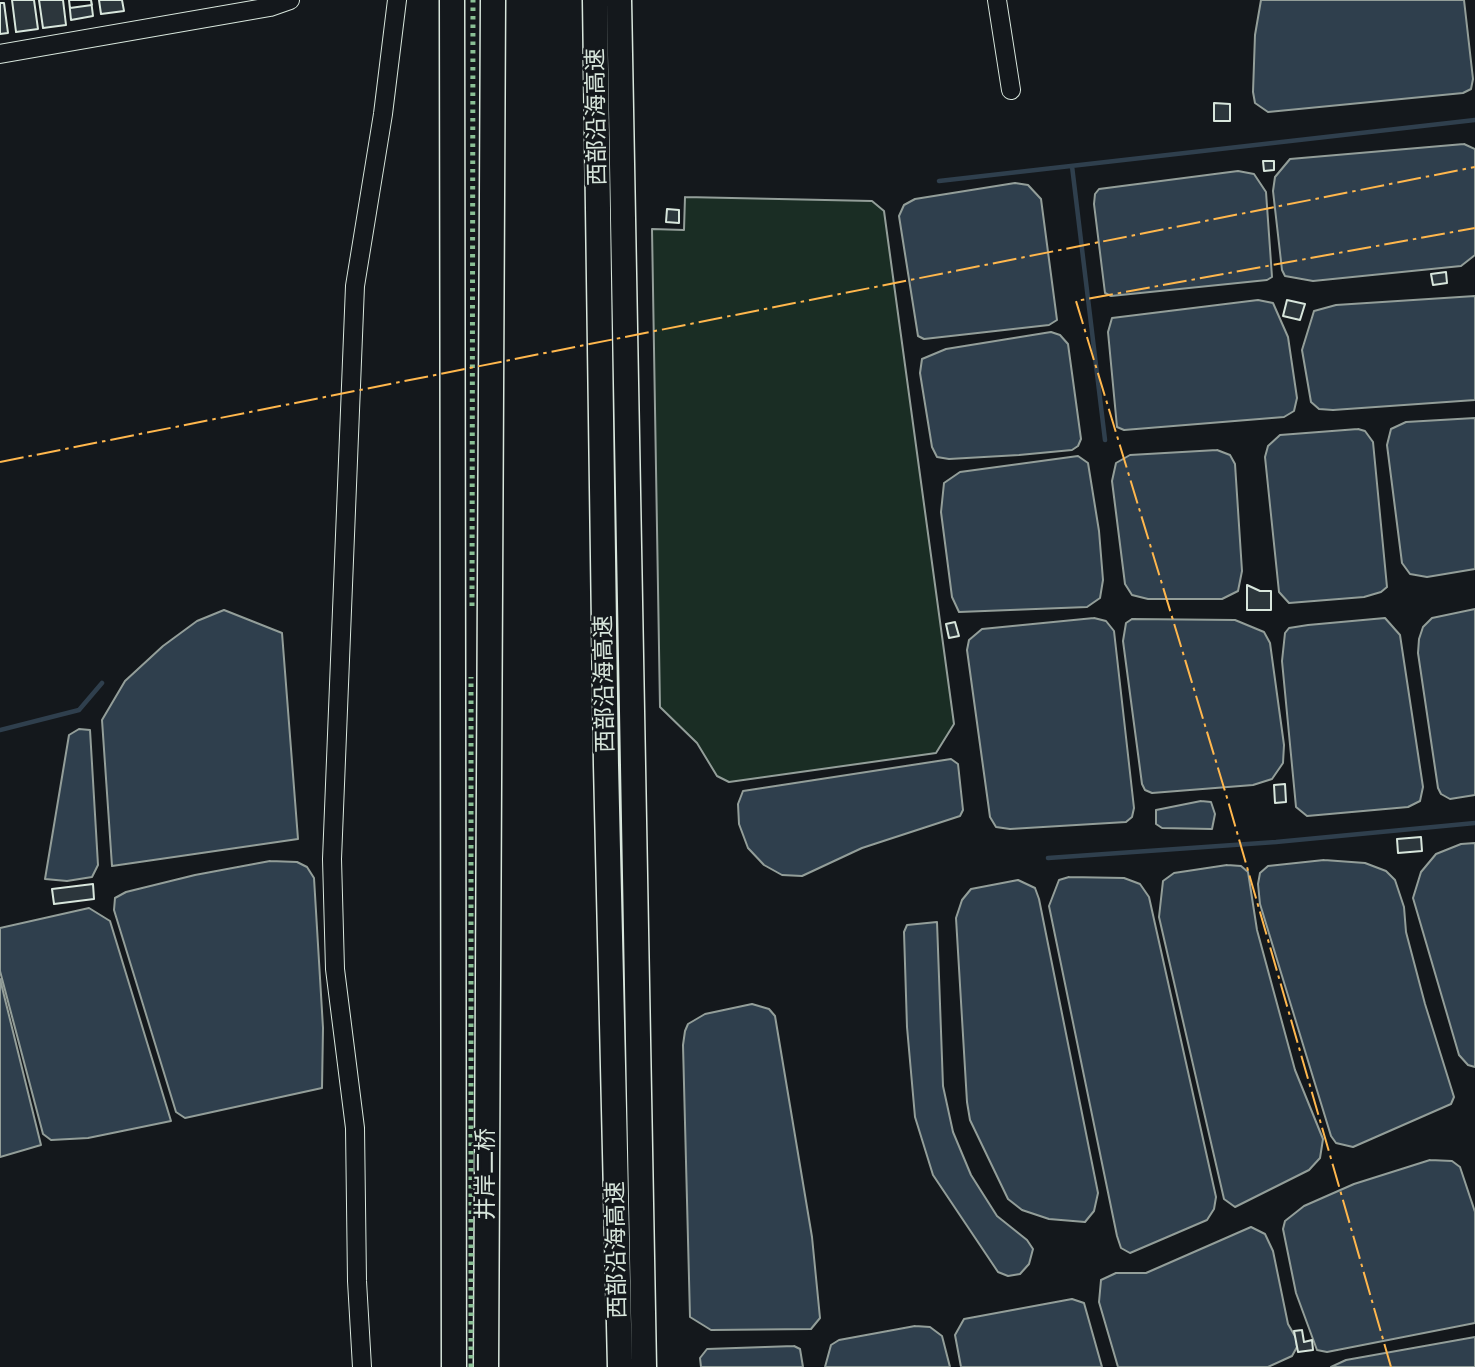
<!DOCTYPE html>
<meta charset="utf-8">
<style>
body{margin:0}
canvas{display:block;background:#14181c}
</style>
<canvas width="1475" height="1367"></canvas>
<script>
const c = document.querySelector('canvas').getContext('2d');
c.lineJoin = 'round';
function paint(path, color) { c.fillStyle = color; c.fill(path, 'evenodd'); }
const poly = rows => new Path2D(rows.map(r => 'M' + r).join(''));
function strokePath(path, color, width, dash) { c.strokeStyle = color; c.lineWidth = width; c.lineCap = dash ? 'butt' : 'round'; c.setLineDash(dash || []); c.stroke(path); }
function write(font, color, halo, rows, align = 'center') {
  c.font = font + ' Montserrat,"Noto Sans SC",sans-serif'; c.lineWidth = 5; c.setLineDash([]); c.textBaseline = 'middle'; c.strokeStyle = halo; c.fillStyle = color; for (const [text, x, y, turn = 0] of rows) {
    c.save(); c.translate(x, y); c.rotate((+turn || 0) * Math.PI / 180); c.textAlign = isNaN(turn) ? turn : align; if (halo) c.strokeText(text, 0, 0); c.fillText(text, 0, 0); c.restore();
  }
}
const green = poly([
 [685,197,872,201,884,211,954,724,936,753,729,782,717,776,697,743,660,707,652,229,684,230,685,197]
]);
paint(green, '#1a2d24');
strokePath(green, '#939e99', 2);
const water = poly([
 [1261,0,1464,0,1473,79,1471,89,1463,93,1268,112,1255,103,1253,92,1255,35,1261,0],
 [1464,144,1475,149,1475,255,1461,266,1313,281,1285,276,1282,270,1273,191,1275,177,1290,159,1464,144],
 [1238,171,1254,174,1266,192,1272,277,1267,280,1111,296,1105,293,1094,204,1095,194,1099,189,1238,171],
 [1015,183,1028,185,1041,199,1057,320,1049,325,924,339,918,336,899,216,904,205,915,199,1015,183],
 [1475,296,1475,400,1333,410,1319,409,1311,402,1302,350,1314,311,1336,305,1475,296],
 [1258,300,1273,303,1288,337,1297,398,1294,411,1284,417,1124,430,1117,427,1108,332,1112,318,1258,300],
 [1051,332,1060,335,1068,344,1081,439,1078,446,1072,450,1019,455,949,459,937,457,932,447,920,373,922,359,946,349,1051,332],
 [1475,418,1475,569,1427,577,1410,574,1402,563,1387,445,1391,429,1406,422,1475,418],
 [1358,429,1365,431,1373,442,1387,587,1381,592,1364,597,1289,603,1279,592,1265,457,1268,446,1280,435,1358,429],
 [1217,450,1230,455,1235,464,1242,571,1238,591,1222,599,1148,599,1132,595,1125,584,1112,481,1116,463,1130,455,1217,450],
 [1078,456,1088,463,1099,531,1103,580,1100,598,1087,607,959,612,952,597,941,512,944,483,960,472,1078,456],
 [1475,609,1475,795,1450,799,1441,794,1438,788,1418,653,1419,639,1423,627,1432,618,1475,609],
 [224,610,282,633,298,839,112,866,102,720,125,681,163,646,197,621,224,610],
 [1094,618,1106,621,1114,631,1134,808,1132,817,1126,822,1010,829,996,827,990,817,967,650,969,640,982,629,1094,618],
 [1385,618,1400,635,1423,787,1420,801,1408,807,1307,816,1296,807,1282,661,1285,633,1289,628,1308,625,1385,618],
 [1132,619,1235,620,1264,632,1270,643,1284,745,1283,763,1272,779,1253,785,1152,793,1145,790,1142,784,1123,641,1126,623,1132,619],
 [79,729,90,730,98,865,92,877,67,881,45,879,69,735,79,729],
 [951,759,958,764,963,810,960,816,862,848,802,876,782,875,764,865,748,848,739,824,738,804,743,791,951,759],
 [1201,801,1211,802,1215,814,1212,829,1162,828,1156,824,1156,810,1201,801],
 [1475,843,1475,1067,1468,1065,1459,1055,1413,898,1421,872,1436,854,1461,844,1475,843],
 [1324,860,1365,863,1386,871,1395,880,1404,907,1406,932,1425,1004,1454,1097,1451,1104,1353,1147,1336,1143,1331,1136,1260,904,1258,884,1260,873,1268,866,1324,860],
 [270,861,297,862,307,867,314,878,323,1028,322,1088,185,1118,176,1112,114,910,115,898,126,892,195,875,270,861],
 [1227,865,1241,866,1248,872,1257,930,1295,1070,1323,1139,1320,1158,1309,1170,1235,1207,1224,1199,1159,917,1163,881,1174,873,1227,865],
 [1069,877,1124,878,1140,884,1149,897,1216,1197,1214,1209,1207,1220,1130,1253,1121,1248,1117,1236,1049,906,1059,880,1069,877],
 [1018,880,1035,888,1039,899,1098,1193,1094,1211,1085,1222,1049,1219,1022,1210,1008,1199,970,1120,967,1102,956,918,962,900,971,889,1018,880],
 [89,908,110,921,171,1121,88,1138,51,1140,43,1134,0,971,0,928,89,908],
 [937,922,943,1086,953,1132,971,1175,997,1216,1027,1240,1033,1249,1029,1264,1020,1274,1008,1276,998,1272,933,1175,915,1117,907,1027,904,932,907,925,937,922],
 [0,979,41,1145,0,1157,0,979],
 [752,1004,769,1009,775,1016,812,1237,820,1318,811,1329,711,1330,690,1317,683,1045,685,1031,688,1024,705,1014,752,1004],
 [1430,1160,1452,1161,1460,1167,1475,1212,1475,1323,1327,1352,1317,1350,1296,1293,1283,1229,1285,1221,1304,1206,1354,1184,1430,1160],
 [1251,1227,1265,1234,1273,1251,1288,1324,1296,1338,1297,1347,1292,1356,1268,1367,1118,1367,1099,1302,1101,1280,1116,1273,1146,1273,1251,1227],
 [1072,1299,1084,1303,1102,1367,961,1367,955,1335,964,1319,1072,1299],
 [915,1326,930,1327,942,1336,950,1367,825,1367,831,1345,839,1340,915,1326],
 [1475,1337,1475,1367,1331,1367,1346,1360,1475,1337],
 [794,1346,800,1349,803,1367,701,1367,700,1358,707,1349,794,1346]
]);
paint(water, '#2f3f4d');
strokePath(water, '#939e99', 2);
strokePath(poly([
 [1072,166,1105,440],
 [939,181,1475,120],
 [0,730,79,710,102,683],
 [1048,858,1276,842,1475,823]
]), '#2f3f4d', 4.5);
const building = poly([
 [12,0,34,0,38,29,16,32,12,0],
 [39,0,63,0,66,25,43,28,39,0],
 [69,0,91,0,92,5,70,8,69,0],
 [69,0,91,0,93,16,71,20,69,0],
 [99,0,122,0,124,11,101,14,99,0],
 [0,3,4,3,8,33,0,34,0,3],
 [1214,103,1230,104,1230,121,1214,121,1214,103],
 [1263,161,1274,161,1274,170,1264,171,1263,161],
 [667,209,679,210,679,223,666,222,667,209],
 [1446,272,1447,283,1433,285,1431,274,1446,272],
 [1287,300,1305,304,1300,320,1283,316,1287,300],
 [1247,585,1260,591,1271,591,1271,610,1247,610,1247,585],
 [955,622,959,636,949,638,946,624,955,622],
 [1285,784,1286,802,1275,803,1274,785,1285,784],
 [1421,837,1422,851,1398,853,1397,839,1421,837],
 [93,884,94,899,54,904,52,889,93,884],
 [1302,1330,1304,1342,1312,1340,1313,1350,1298,1352,1294,1331,1302,1330]
]);
paint(building, '#2c363c');
strokePath(building, '#d8e6dc', 2);
const minor = poly([
 [997,0,1011,90],
 [0,54,270,7,290,0],
 [362,1367,357,1281,355,1128,335,969,332,859,355,286,383,114,397,0]
]);
const highway = poly([
 [452,0,454,1367],
 [595,0,606,765,620,1367],
 [619,0,644,1367],
 [486,1367,493,0]
]);
strokePath(minor, '#d8e6dc', 20);
strokePath(highway, '#d8e6dc', 27);
strokePath(minor, '#14181c', 18);
strokePath(highway, '#14181c', 24);
strokePath(poly([
 [472,606,473,0],
 [471,1367,471,677]
]), '#8ac095', 5, [3.5, 5]);
strokePath(poly([
 [0,462,1475,167],
 [1391,1367,1228,801,1076,301,1475,228]
]), '#ffb74d', 2, [24, 5, 3.5, 5]);
write('23px', '#d8e6dc', '#14181c', [
 ["西部沿海高速",597,117,-91],
 ["西部沿海高速",605,684,-91],
 ["井岸二桥",486,1174,-90],
 ["西部沿海高速",617,1250,-91]
]);
</script>
